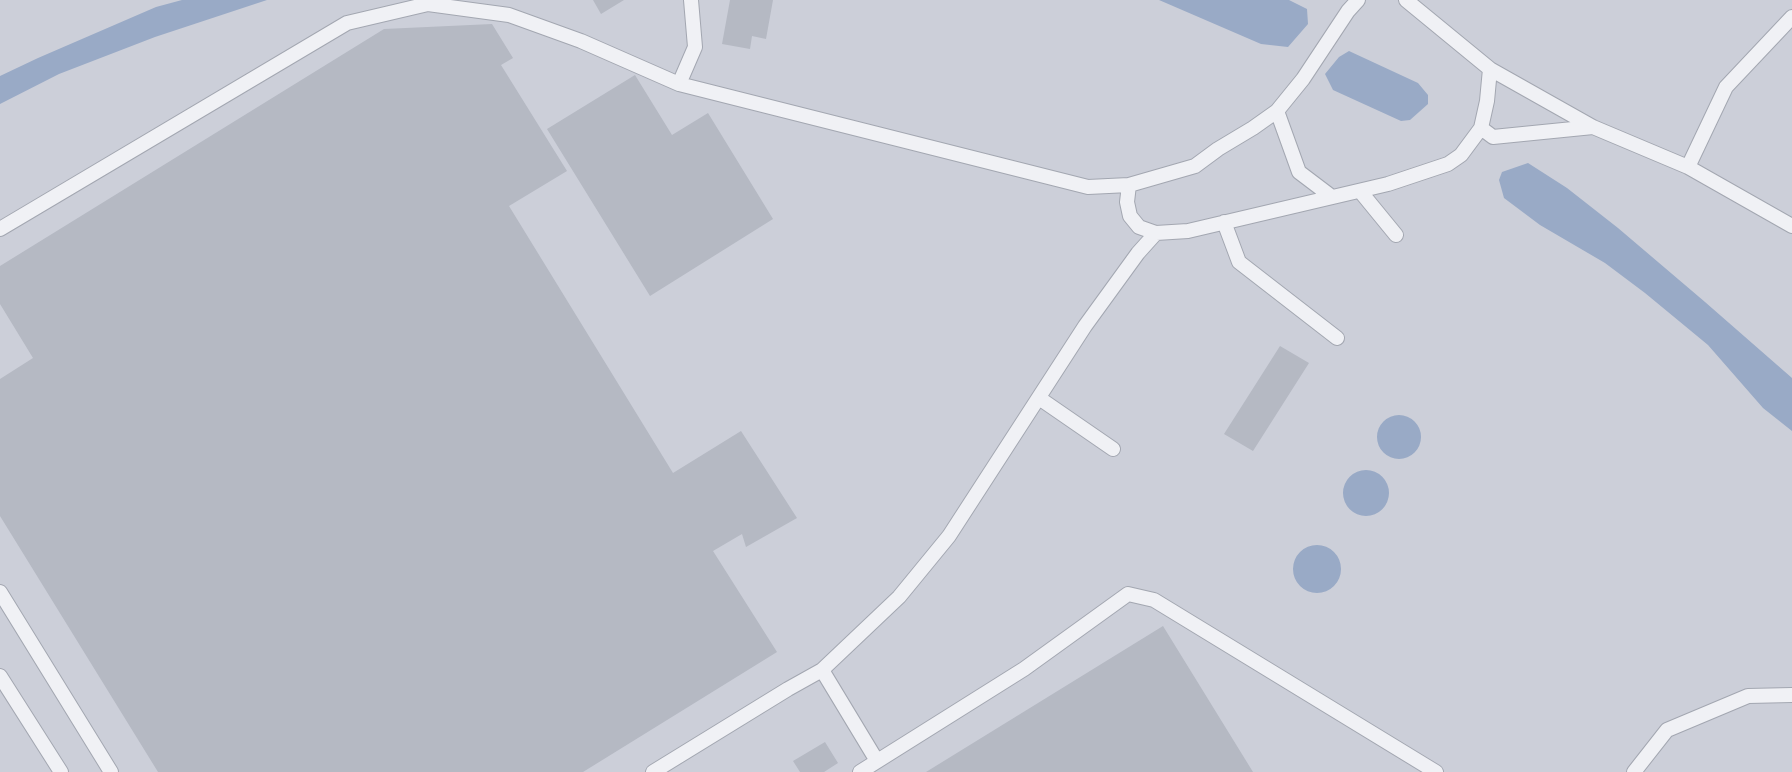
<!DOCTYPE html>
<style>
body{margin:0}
canvas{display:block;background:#dde0e7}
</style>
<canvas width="1792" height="772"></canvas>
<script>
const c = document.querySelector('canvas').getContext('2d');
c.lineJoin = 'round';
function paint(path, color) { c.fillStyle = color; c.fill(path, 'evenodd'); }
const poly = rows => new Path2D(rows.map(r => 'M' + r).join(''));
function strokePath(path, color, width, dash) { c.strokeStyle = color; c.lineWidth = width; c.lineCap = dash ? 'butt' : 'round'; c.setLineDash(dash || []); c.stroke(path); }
paint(poly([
 [0,0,1792,0,1792,772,0,772]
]), '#cccfd9');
paint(poly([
 [182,0,267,0,155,37,59,74,0,104,0,76,38,58,156,7],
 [1159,0,1289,0,1307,9,1308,24,1288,47,1261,44],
 [1349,51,1418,83,1428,95,1428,104,1410,120,1401,121,1333,90,1325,74,1339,57],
 [1528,163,1567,188,1618,228,1705,302,1792,378,1792,431,1763,408,1708,345,1645,293,1605,263,1540,225,1504,198,1499,180,1502,172],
 '1377 437a22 22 0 1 1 44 0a22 22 0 1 1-44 0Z',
 '1343 493a23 23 0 1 1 46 0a23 23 0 1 1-46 0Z',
 '1293 569a24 24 0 1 1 48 0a24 24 0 1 1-48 0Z'
]), '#99aac6');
paint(poly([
 [593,0,624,0,601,14],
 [730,0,773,0,766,39,752,36,750,49,722,44],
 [492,24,513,58,501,65,567,171,509,206,673,473,741,431,797,518,746,547,742,534,713,551,777,652,583,772,158,772,0,516,0,379,33,358,0,304,0,266,384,29],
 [635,75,672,135,708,113,773,219,650,296,547,129],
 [1280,346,1309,363,1253,451,1224,434],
 [1163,626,1253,772,926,772],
 [825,742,838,763,824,772,800,772,793,761]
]), '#b5b9c3');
const lane = poly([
 [1490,69,1593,127,1688,167,1792,226],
 [679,84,695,47,691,0],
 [1277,111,1299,172,1332,197],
 [1481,128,1493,137,1593,127],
 [1688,167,1726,87,1792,17],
 [1129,185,1127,202,1130,216,1139,227,1156,233,1188,231,1388,184,1448,164,1461,155,1481,128,1487,101,1490,69,1406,0],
 [1360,191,1396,235],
 [1224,222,1239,262,1337,338],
 [0,229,347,23,428,4,509,15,581,41,679,84,1088,187,1129,185,1195,166,1218,149,1253,128,1277,111,1303,79,1348,11,1358,0],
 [1039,398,1113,449],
 [0,592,111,772],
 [822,670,877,761],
 [0,676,61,772],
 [653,772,788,689,822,670,899,597,949,536,1085,326,1138,253,1156,233],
 [860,772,1024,669,1128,594,1154,600,1436,772],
 [1634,772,1667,730,1748,696,1792,695]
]);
strokePath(lane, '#a3a7b1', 16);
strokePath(lane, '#f0f1f5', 14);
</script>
